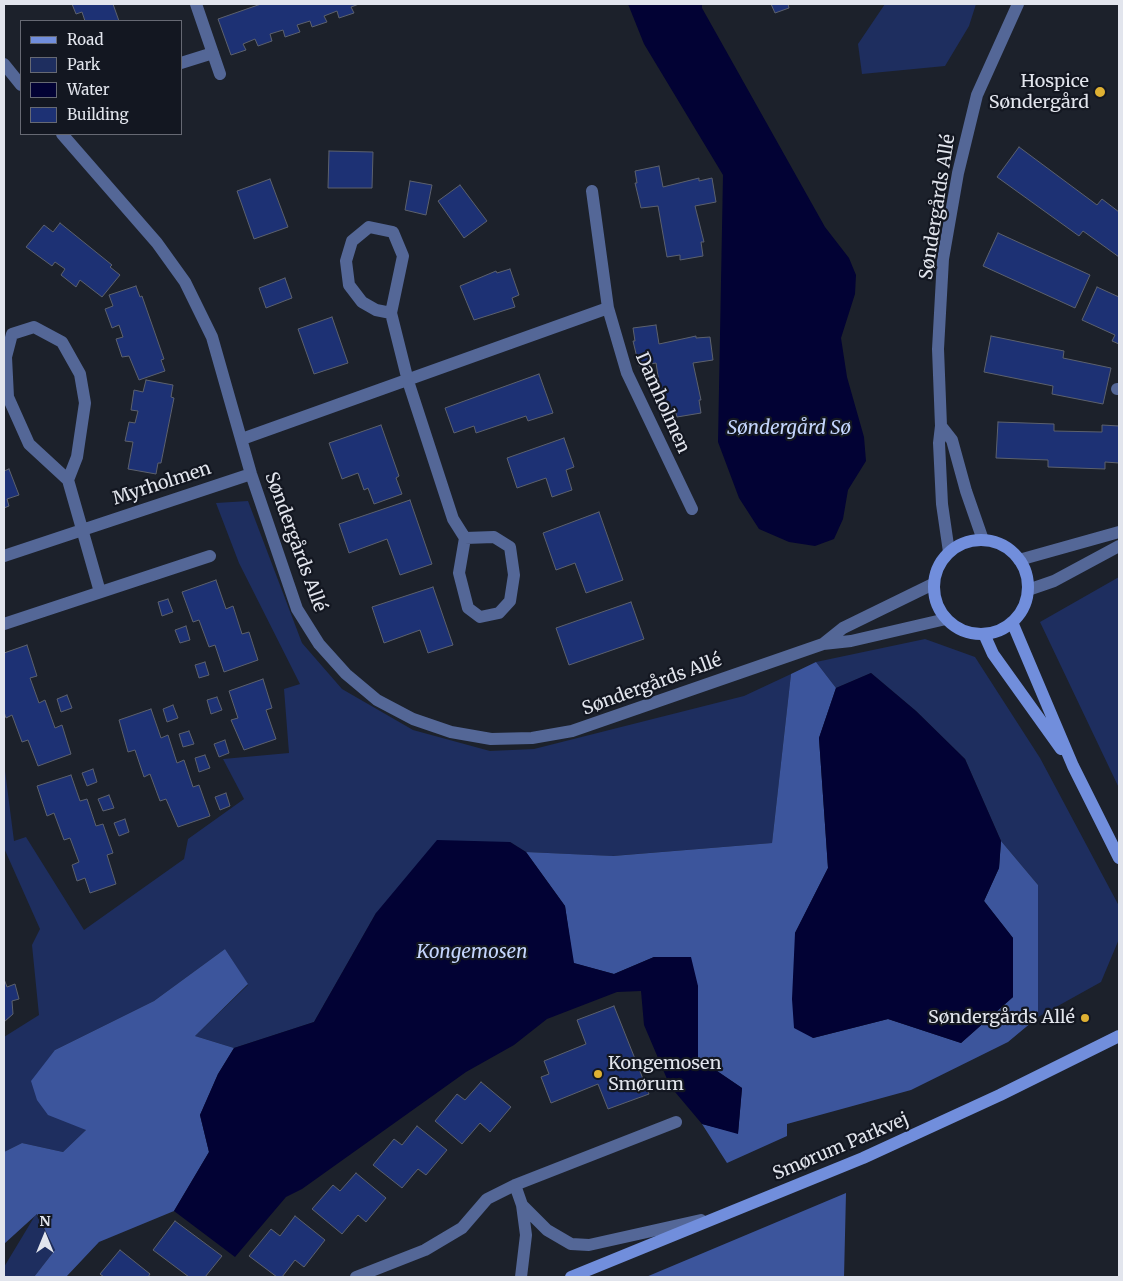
<!DOCTYPE html>
<meta charset="utf-8">
<style>
body{margin:0}
#map{position:relative;width:1123px;height:1281px;overflow:hidden;background:#1c212b;font-family:Merriweather,serif}
canvas{display:block}
.frame{position:absolute;inset:0;border:5px solid #e2e5ed;pointer-events:none}
.legend{position:absolute;left:20px;top:20px;width:162px;height:115px;box-sizing:border-box;background:#131721;border:1px solid #666973;margin:0;padding:6px 9px;list-style:none;font-size:15px;color:#e2e5ed}
.legend li{display:flex;align-items:center;gap:10px;height:25px}
.legend b{width:25px;border:1px solid #666973}
.north{position:absolute;left:20px;top:1211px;width:50px;height:50px;-webkit-text-stroke:4px #131721;paint-order:stroke;rotate:0deg;font-size:14px;font-weight:700;line-height:20px;text-align:center;color:#e2e5ed}
.north::after{content:'';display:block;margin:auto;width:18px;height:22px;background:#e2e5ed;clip-path:polygon(50% 0,100% 100%,50% 72%,0 100%)}
</style>
<div id="map">
<canvas width="1123" height="1281"></canvas>
<div class="frame"></div>
<ul class="legend">
<li><b style="height:6px;background:#718edc"></b>Road</li>
<li><b style="height:14px;background:#1e2e5f"></b>Park</li>
<li><b style="height:14px;background:#020234"></b>Water</li>
<li><b style="height:14px;background:#1d3174"></b>Building</li>
</ul>
<div class="north">N</div>
</div>
<script>
const c = document.querySelector('canvas').getContext('2d');
c.lineJoin = 'round';
function paint(path, color) { c.fillStyle = color; c.fill(path, 'evenodd'); }
const poly = rows => new Path2D(rows.map(r => 'M' + r).join(''));
function strokePath(path, color, width, dash) { c.strokeStyle = color; c.lineWidth = width; c.lineCap = dash ? 'butt' : 'round'; c.setLineDash(dash || []); c.stroke(path); }
function write(font, color, halo, rows, align = 'center') {
  c.font = font + ' Merriweather,serif'; c.lineWidth = 4.5; c.setLineDash([]); c.textBaseline = 'middle'; c.strokeStyle = halo; c.fillStyle = color; for (const [text, x, y, turn = 0] of rows) {
    c.save(); c.translate(x, y); c.rotate((+turn || 0) * Math.PI / 180); c.textAlign = isNaN(turn) ? turn : align; if (halo) c.strokeText(text, 0, 0); c.fillText(text, 0, 0); c.restore();
  }
}
paint(poly([
 [885,4,976,4,969,26,945,66,862,74,858,44],
 [248,501,302,643,342,689,413,730,490,751,534,749,744,696,791,674,772,843,612,856,526,852,510,842,376,913,314,1022,234,1048,195,1036,248,985,225,949,154,1001,55,1050,86,1130,63,1152,22,1143,4,1152,4,1037,39,1015,32,945,40,929,4,848,4,763,14,841,26,837,84,930,184,859,188,839,244,799,223,759,289,753,284,689,300,684,239,563,216,503],
 [1119,577,1119,788,1040,622],
 [925,639,975,657,1040,758,1119,906,1119,939,1101,982,1038,1017,1038,885,1001,841,965,759,916,711,871,673,836,688,816,662],
 [36,1214,55,1250,34,1277,4,1277,4,1267]
]), '#1e2e5f');
paint(poly([
 [816,662,836,688,819,738,828,868,795,933,813,1038,888,1019,961,1043,1013,997,1013,938,984,901,999,868,1001,841,1038,885,1038,1017,1008,1042,911,1090,787,1124,787,1136,727,1163,702,1124,738,1133,742,1088,698,1058,698,986,654,957,614,974,573,963,565,906,526,852,613,856,772,843,791,674],
 [225,949,248,984,195,1036,234,1048,218,1074,200,1115,209,1152,174,1211,99,1242,66,1277,34,1277,55,1250,37,1214,4,1244,4,1152,22,1143,63,1152,86,1130,48,1115,37,1100,31,1081,55,1050,154,1001],
 [846,1193,844,1277,646,1277]
]), '#3c559c');
paint(poly([
 [628,4,702,4,702,8,825,227,849,258,856,275,855,294,841,338,847,377,864,437,866,461,848,490,843,519,834,539,815,546,789,542,759,529,739,498,718,442,723,175,644,44],
 [871,673,916,711,965,759,1001,841,999,868,984,901,1013,938,1013,997,961,1043,888,1019,813,1038,794,1028,792,999,795,933,828,868,819,738,836,688],
 [437,840,510,842,526,852,565,906,574,963,614,974,654,957,691,957,698,986,698,1058,742,1088,738,1134,702,1124,670,1086,644,1025,641,991,617,992,547,1019,514,1045,466,1072,302,1189,286,1197,235,1257,174,1211,209,1152,200,1115,218,1074,234,1048,314,1022,376,913]
]), '#020234');
const building = poly([
 [72,4,113,4,119,21,85,21,82,12,76,14,72,4],
 [261,4,359,4,351,7,354,13,339,18,337,11,324,16,327,22,312,27,310,21,297,25,300,32,285,37,283,30,270,34,272,41,258,46,255,39,243,44,246,50,231,55,218,19,261,4],
 [771,4,788,4,789,8,775,13,771,4],
 [1019,147,1097,205,1102,199,1119,212,1119,257,1083,231,1079,236,997,177,1019,147],
 [329,151,373,152,372,188,328,188,329,151],
 [659,166,663,187,699,178,699,181,712,178,716,202,695,206,704,242,701,242,703,256,680,260,680,255,667,257,658,206,641,208,635,183,637,183,635,171,659,166],
 [270,179,288,227,254,239,237,191,270,179],
 [410,181,432,185,426,215,405,210,410,181],
 [460,185,487,221,464,238,438,201,460,185],
 [60,223,112,265,110,267,120,275,102,297,80,280,76,287,61,275,65,269,55,262,52,266,26,247,44,225,53,232,60,223],
 [998,233,1090,275,1075,308,983,266,998,233],
 [510,269,519,295,512,298,515,307,474,320,460,286,496,271,497,273,510,269],
 [285,278,292,298,266,308,259,288,285,278],
 [136,286,140,297,142,296,164,359,161,360,165,371,139,380,129,356,122,357,116,339,123,337,119,325,112,328,105,309,113,306,109,295,136,286],
 [1097,287,1119,297,1119,344,1112,341,1115,335,1082,320,1097,287],
 [332,317,348,363,314,374,298,329,332,317],
 [656,325,659,344,696,336,696,338,710,337,713,360,693,363,701,400,699,400,701,413,677,417,676,413,664,414,656,363,639,366,633,341,635,341,633,328,656,325],
 [991,336,1064,351,1063,358,1111,368,1103,404,1052,394,1053,386,984,372,991,336],
 [539,374,553,413,528,421,526,416,476,433,474,426,454,433,445,408,539,374],
 [146,380,173,385,171,397,174,398,161,463,158,463,156,474,128,469,133,442,125,441,129,422,135,423,138,411,131,410,134,390,143,392,146,380],
 [998,422,1054,424,1054,431,1102,432,1102,425,1119,426,1119,463,1105,462,1105,469,1048,467,1048,460,996,458,998,422],
 [381,425,399,476,396,478,402,494,374,504,368,488,364,490,358,473,342,479,329,443,381,425],
 [564,438,574,467,566,470,572,490,552,497,546,478,517,488,507,458,564,438],
 [9,469,19,495,7,499,9,506,4,508,4,471,9,469],
 [410,500,432,564,400,575,387,539,349,553,339,524,410,500],
 [599,512,623,580,586,593,575,563,556,570,543,533,599,512],
 [216,580,226,609,233,606,242,634,249,632,258,660,224,672,215,645,209,647,199,620,193,622,182,592,216,580],
 [433,587,453,645,428,653,420,630,384,643,372,607,433,587],
 [168,599,173,612,162,616,158,602,168,599],
 [631,602,644,639,569,665,556,628,631,602],
 [186,626,190,640,180,643,175,630,186,626],
 [27,645,37,676,30,678,39,703,45,700,55,728,62,725,71,754,38,766,28,740,22,742,12,715,6,718,4,712,4,653,27,645],
 [205,662,209,675,199,678,195,665,205,662],
 [263,679,272,708,266,710,276,739,244,750,231,720,238,718,229,691,263,679],
 [67,695,72,708,61,712,57,699,67,695],
 [217,697,222,710,211,714,207,700,217,697],
 [173,705,178,718,167,722,163,709,173,705],
 [151,709,161,738,168,735,177,763,184,760,193,787,199,785,210,816,178,827,166,799,160,801,150,774,144,777,135,750,128,752,119,720,151,709],
 [189,731,194,744,183,747,179,734,189,731],
 [225,740,229,753,219,757,214,744,225,740],
 [205,755,210,768,199,772,195,758,205,755],
 [93,769,97,782,87,786,82,773,93,769],
 [71,775,80,801,87,799,96,826,103,824,113,853,107,855,116,884,90,893,85,878,77,881,72,865,79,862,70,838,64,840,54,813,47,816,37,786,71,775],
 [226,793,230,806,220,810,215,797,226,793],
 [109,795,114,808,103,811,98,799,109,795],
 [125,819,129,832,119,836,114,823,125,819],
 [4,979,7,987,15,984,19,999,12,1001,13,1014,4,1022,4,979],
 [614,1006,649,1094,608,1109,598,1084,551,1103,541,1077,549,1074,544,1061,586,1044,577,1020,614,1006],
 [481,1082,511,1107,490,1132,480,1123,462,1144,435,1121,457,1094,465,1100,481,1082],
 [417,1126,447,1150,426,1175,418,1169,402,1188,373,1165,394,1139,402,1145,417,1126],
 [356,1173,386,1198,366,1222,358,1215,342,1234,312,1209,333,1185,340,1191,356,1173],
 [295,1216,325,1240,304,1267,295,1260,282,1277,277,1277,249,1256,271,1229,280,1236,295,1216],
 [175,1221,222,1256,205,1277,189,1277,153,1250,175,1221],
 [120,1250,150,1274,148,1277,104,1277,100,1274,120,1250]
]);
paint(building, '#1d3174');
strokePath(building, '#5c616d', 1);
strokePath(poly([
 [1117,389,1119,389]
]), '#546797', 12);
strokePath(poly([
 [196,4,220,74],
 [181,63,213,53],
 [4,64,21,85],
 [62,134,157,243,185,282,212,337,251,474,297,609,319,644,346,674,377,700,413,719,451,732,491,739,532,738,572,731,823,644,851,641,946,619],
 [592,191,608,308,627,373,692,509],
 [391,313,376,310,362,302,349,285,346,261,352,241,369,227,393,232,403,256,391,313,408,381,453,519,465,538,459,573,468,608,480,617,499,613,510,601,514,575,510,547,494,537,465,538],
 [941,426,952,440,966,491,983,540],
 [242,439,608,308],
 [68,480,29,444,8,397,6,357,12,334,34,327,62,342,80,374,85,403,77,457,68,480,100,592],
 [949,552,942,504,939,443,941,426,938,349,943,259,958,173,977,95,1018,4],
 [4,556,251,474],
 [1019,560,1119,532],
 [1028,590,1054,581,1119,546],
 [4,624,210,556],
 [823,644,843,628,933,584],
 [515,1185,522,1205,526,1235,521,1277],
 [522,1205,547,1230,571,1244,589,1245,701,1220],
 [356,1277,425,1250,462,1228,487,1199,515,1185,676,1122]
]), '#546797', 12);
strokePath(poly([
 '934 587a47 47 0 1 1 94 0a47 47 0 1 1-94 0Z',
 [1012,622,1073,766,1119,858],
 [984,634,993,654,1061,749],
 [571,1277,863,1158,1000,1095,1119,1036]
]), '#718edc', 12);
for (const [x, y, r, color] of [
 [1100,92,6,"#dfb133"],
 [1085,1018,5,"#dfb133"],
 [598,1074,5,"#dfb133"]
]) { const dot = new Path2D(); dot.arc(x, y, r, 0, 2 * Math.PI); c.fillStyle = color; c.fill(dot); strokePath(dot, '#131721', 2); }
write('18px', '#e2e5ed', '#131721', [
 ["Hospice",1089,82],
 ["Søndergård",1089,103],
 ["Søndergårds Allé",1075,1018],
 ["Kongemosen",608,1064,"left"],
 ["Smørum",608,1085,"left"]
], 'right');
write('18px', '#e2e5ed', '#131721', [
 ["Søndergårds Allé",938,207,-81],
 ["Damholmen",662,403,66],
 ["Myrholmen",162,484,-18],
 ["Søndergårds Allé",295,542,70],
 ["Søndergårds Allé",652,685,-20],
 ["Smørum Parkvej",841,1147,-23]
]);
write('italic 19px', '#c4d5fd', '#131721', [
 ["Søndergård Sø",789,429],
 ["Kongemosen",472,953]
]);
</script>
